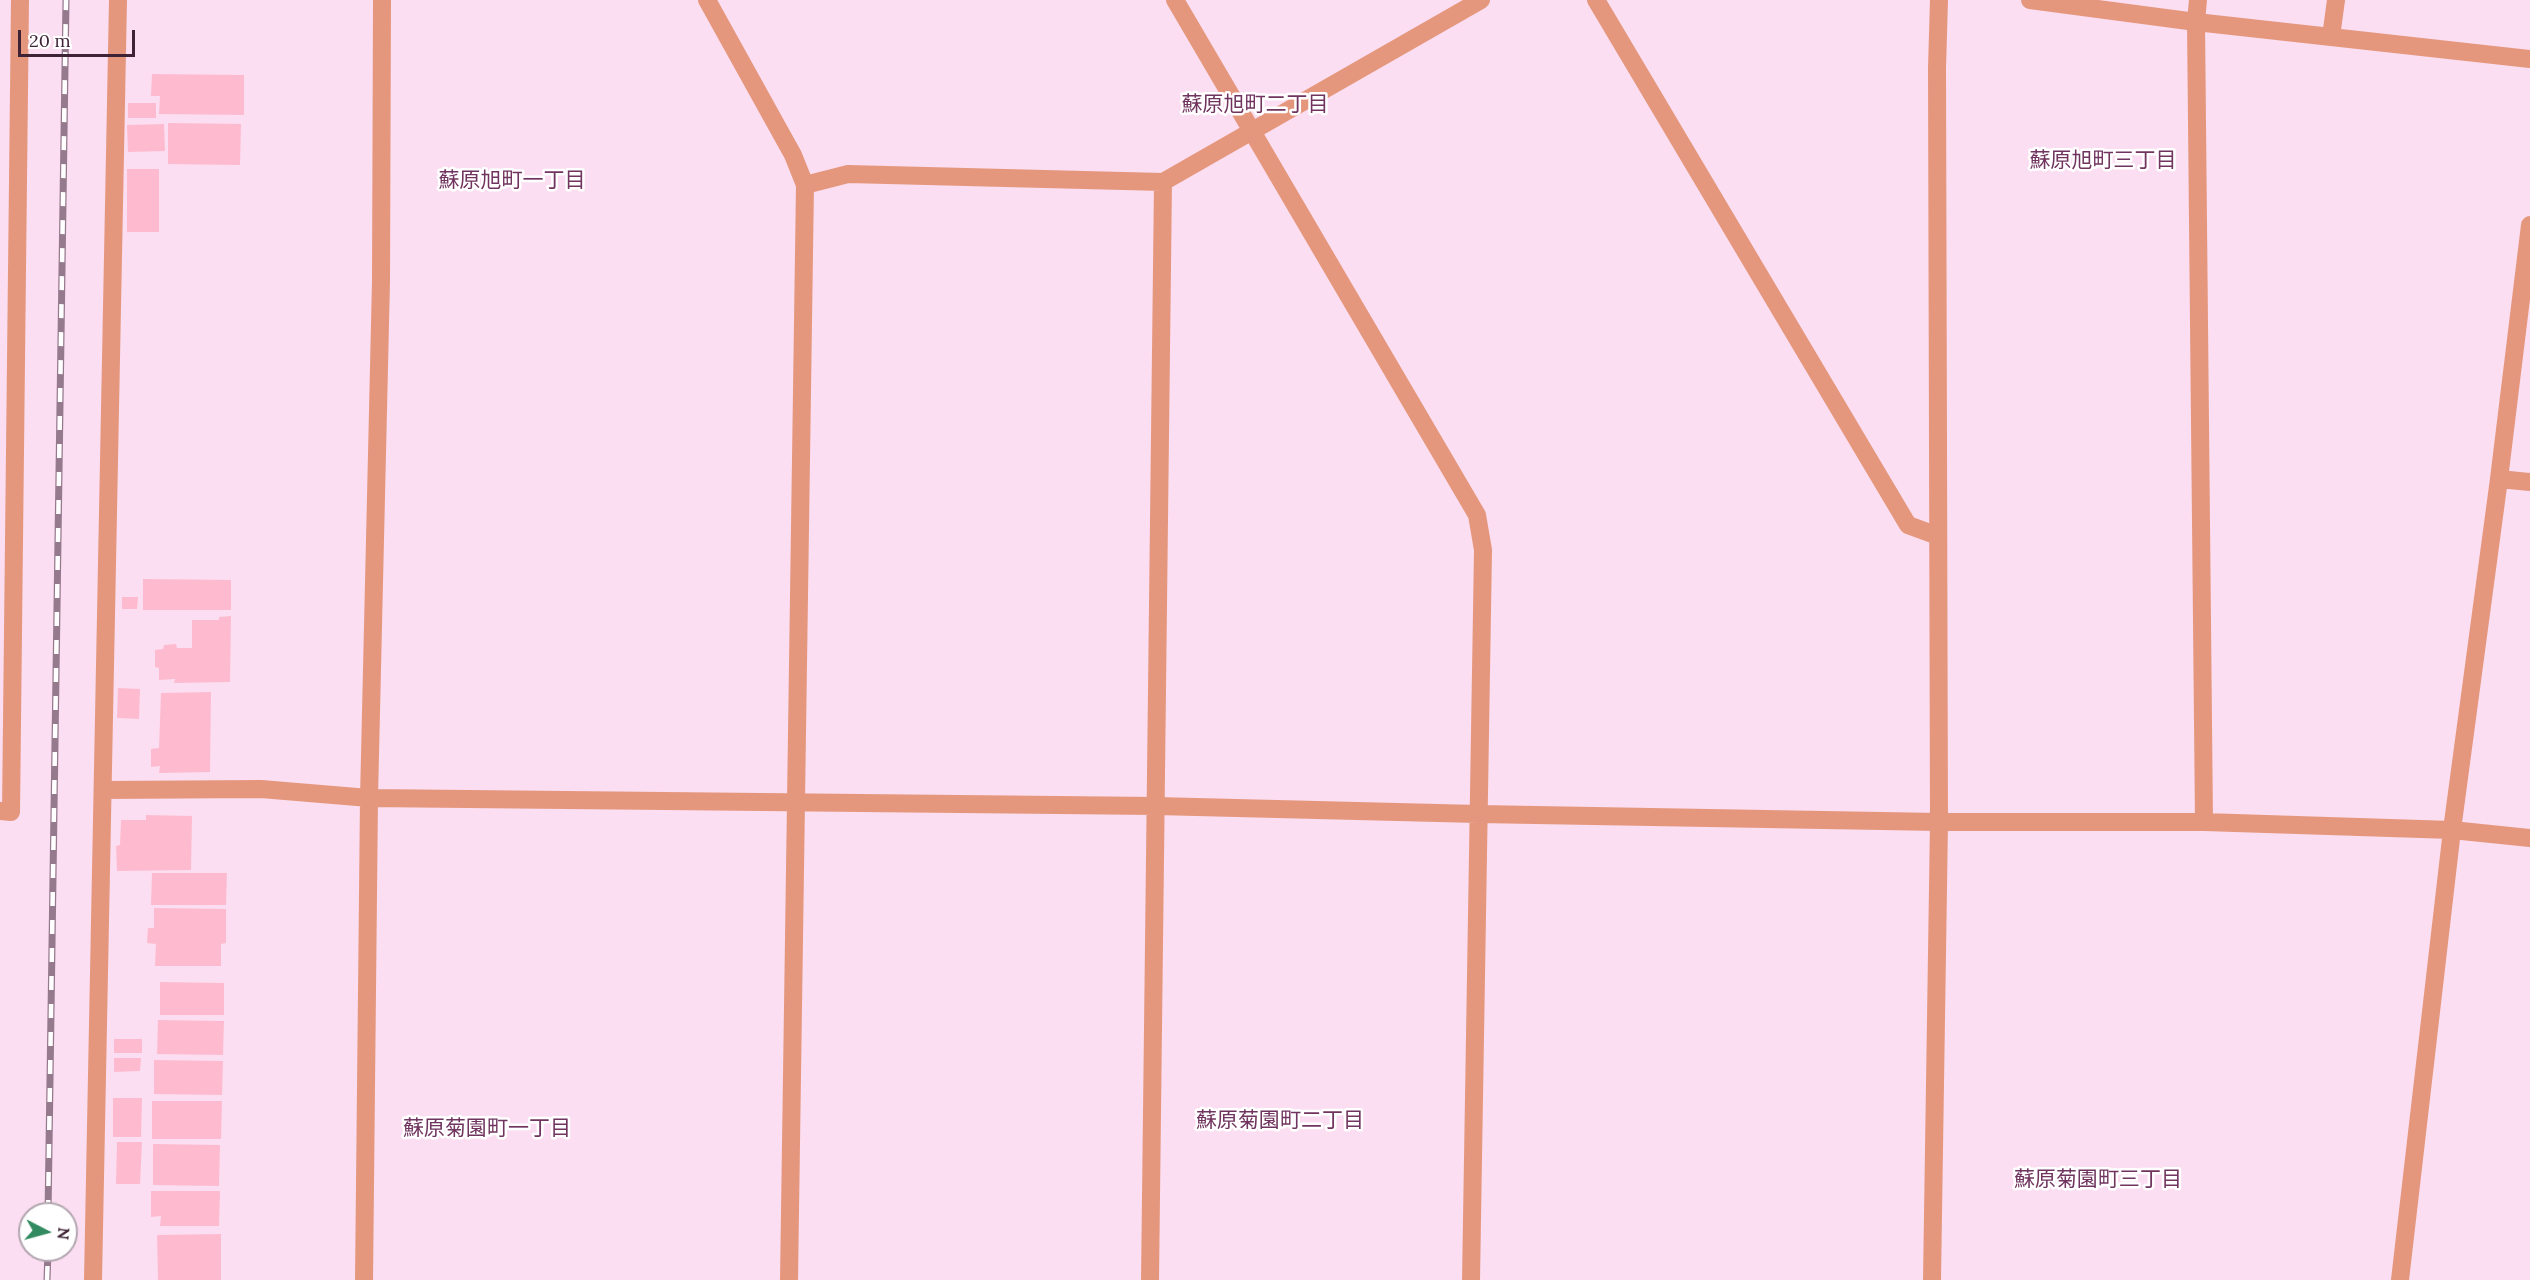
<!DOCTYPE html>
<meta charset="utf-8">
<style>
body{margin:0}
#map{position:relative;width:2530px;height:1280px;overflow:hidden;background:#fbdef1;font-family:Lora,serif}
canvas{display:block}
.north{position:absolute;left:18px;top:1202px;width:60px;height:60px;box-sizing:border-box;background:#fff;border:2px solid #b2a7af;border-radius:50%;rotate:96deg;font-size:16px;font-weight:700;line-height:24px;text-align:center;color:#3e2336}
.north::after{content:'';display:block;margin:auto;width:21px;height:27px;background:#328b60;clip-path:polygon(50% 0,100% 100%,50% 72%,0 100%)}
.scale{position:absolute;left:18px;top:30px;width:117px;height:27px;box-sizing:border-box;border:3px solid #3e2336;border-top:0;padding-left:8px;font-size:18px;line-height:21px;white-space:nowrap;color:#3e2336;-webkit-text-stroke:4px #fff;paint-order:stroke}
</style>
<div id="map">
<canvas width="2530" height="1280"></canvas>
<div class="north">N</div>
<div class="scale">20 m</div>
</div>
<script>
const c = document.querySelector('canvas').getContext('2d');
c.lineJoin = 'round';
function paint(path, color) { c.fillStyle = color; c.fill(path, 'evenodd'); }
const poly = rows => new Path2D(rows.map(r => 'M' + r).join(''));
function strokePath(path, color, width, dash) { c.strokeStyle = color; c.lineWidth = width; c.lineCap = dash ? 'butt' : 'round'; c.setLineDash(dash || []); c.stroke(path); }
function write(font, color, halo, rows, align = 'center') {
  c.font = font + ' Lora,"Noto Sans JP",serif'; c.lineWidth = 5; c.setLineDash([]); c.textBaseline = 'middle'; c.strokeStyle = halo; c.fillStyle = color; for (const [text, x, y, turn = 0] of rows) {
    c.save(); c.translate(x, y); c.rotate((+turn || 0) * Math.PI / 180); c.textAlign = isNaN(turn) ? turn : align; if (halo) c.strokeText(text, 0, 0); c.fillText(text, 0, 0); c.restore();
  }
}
paint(poly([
 [152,74,244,75,244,115,159,114,160,96,151,96],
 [128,103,156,103,156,118,128,118],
 [168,123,241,124,240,165,168,164],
 [164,124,165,151,128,152,127,125],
 [127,169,159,169,159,232,127,232],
 [143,579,231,580,231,610,143,610],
 [122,597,138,597,137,609,122,609],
 [231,616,230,682,174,683,175,679,159,680,159,668,155,667,155,650,163,649,164,645,176,644,177,648,192,648,192,620,219,620,219,617],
 [118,688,140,689,139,719,117,718],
 [211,692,210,772,159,773,160,766,151,767,151,749,159,748,161,693],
 [146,815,192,816,191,870,117,871,116,846,120,845,121,820,146,820],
 [152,873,227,873,226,905,151,905],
 [154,908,226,909,226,943,221,944,221,966,155,966,156,944,147,943,148,928,154,928],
 [160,982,224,983,224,1015,160,1015],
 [158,1020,224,1021,223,1055,157,1054],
 [114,1039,142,1039,142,1053,114,1053],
 [114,1058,141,1058,140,1071,114,1072],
 [154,1060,223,1061,222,1095,154,1094],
 [113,1098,142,1098,141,1137,113,1137],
 [152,1101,222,1101,221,1139,152,1139],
 [117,1142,142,1142,140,1184,116,1184],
 [153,1144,220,1145,219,1186,153,1185],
 [151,1191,220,1191,219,1226,160,1226,161,1216,151,1217],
 [221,1234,221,1280,158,1280,157,1235]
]), '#febbcf');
strokePath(poly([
 [1175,0,1477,515,1483,550,1471,1280],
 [1596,0,1908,525,1938,536],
 [2030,0,2196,22,2530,59],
 [2198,0,2196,22,2204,822],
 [2331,37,2336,0],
 [805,185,848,174,1163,182,1481,0],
 [2499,479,2530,482],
 [103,790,261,789,369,798,1156,806,1478,814,1939,822,2204,822,2452,830,2530,838],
 [0,811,11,812,20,0],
 [93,1280,118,0],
 [364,1280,369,798,381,281,382,0],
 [1150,1280,1163,182],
 [2400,1280,2452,830,2499,479,2530,225]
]), '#e5977d', 18);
strokePath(poly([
 [707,0,793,155,805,185,789,1280],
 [1932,1280,1939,822,1937,68,1939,0]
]), '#e5977d', 18);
const rail = poly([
 [48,1214,66,0],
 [47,1280,48,1250]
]);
strokePath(rail, '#95798c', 7);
strokePath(rail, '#fff', 4.5, [14]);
write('21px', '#70345f', '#fff', [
 ["蘇原旭町二丁目",1255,105],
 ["蘇原旭町三丁目",2103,161],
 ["蘇原旭町一丁目",512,181],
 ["蘇原菊園町二丁目",1280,1121],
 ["蘇原菊園町一丁目",487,1129],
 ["蘇原菊園町三丁目",2098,1180]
]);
</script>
